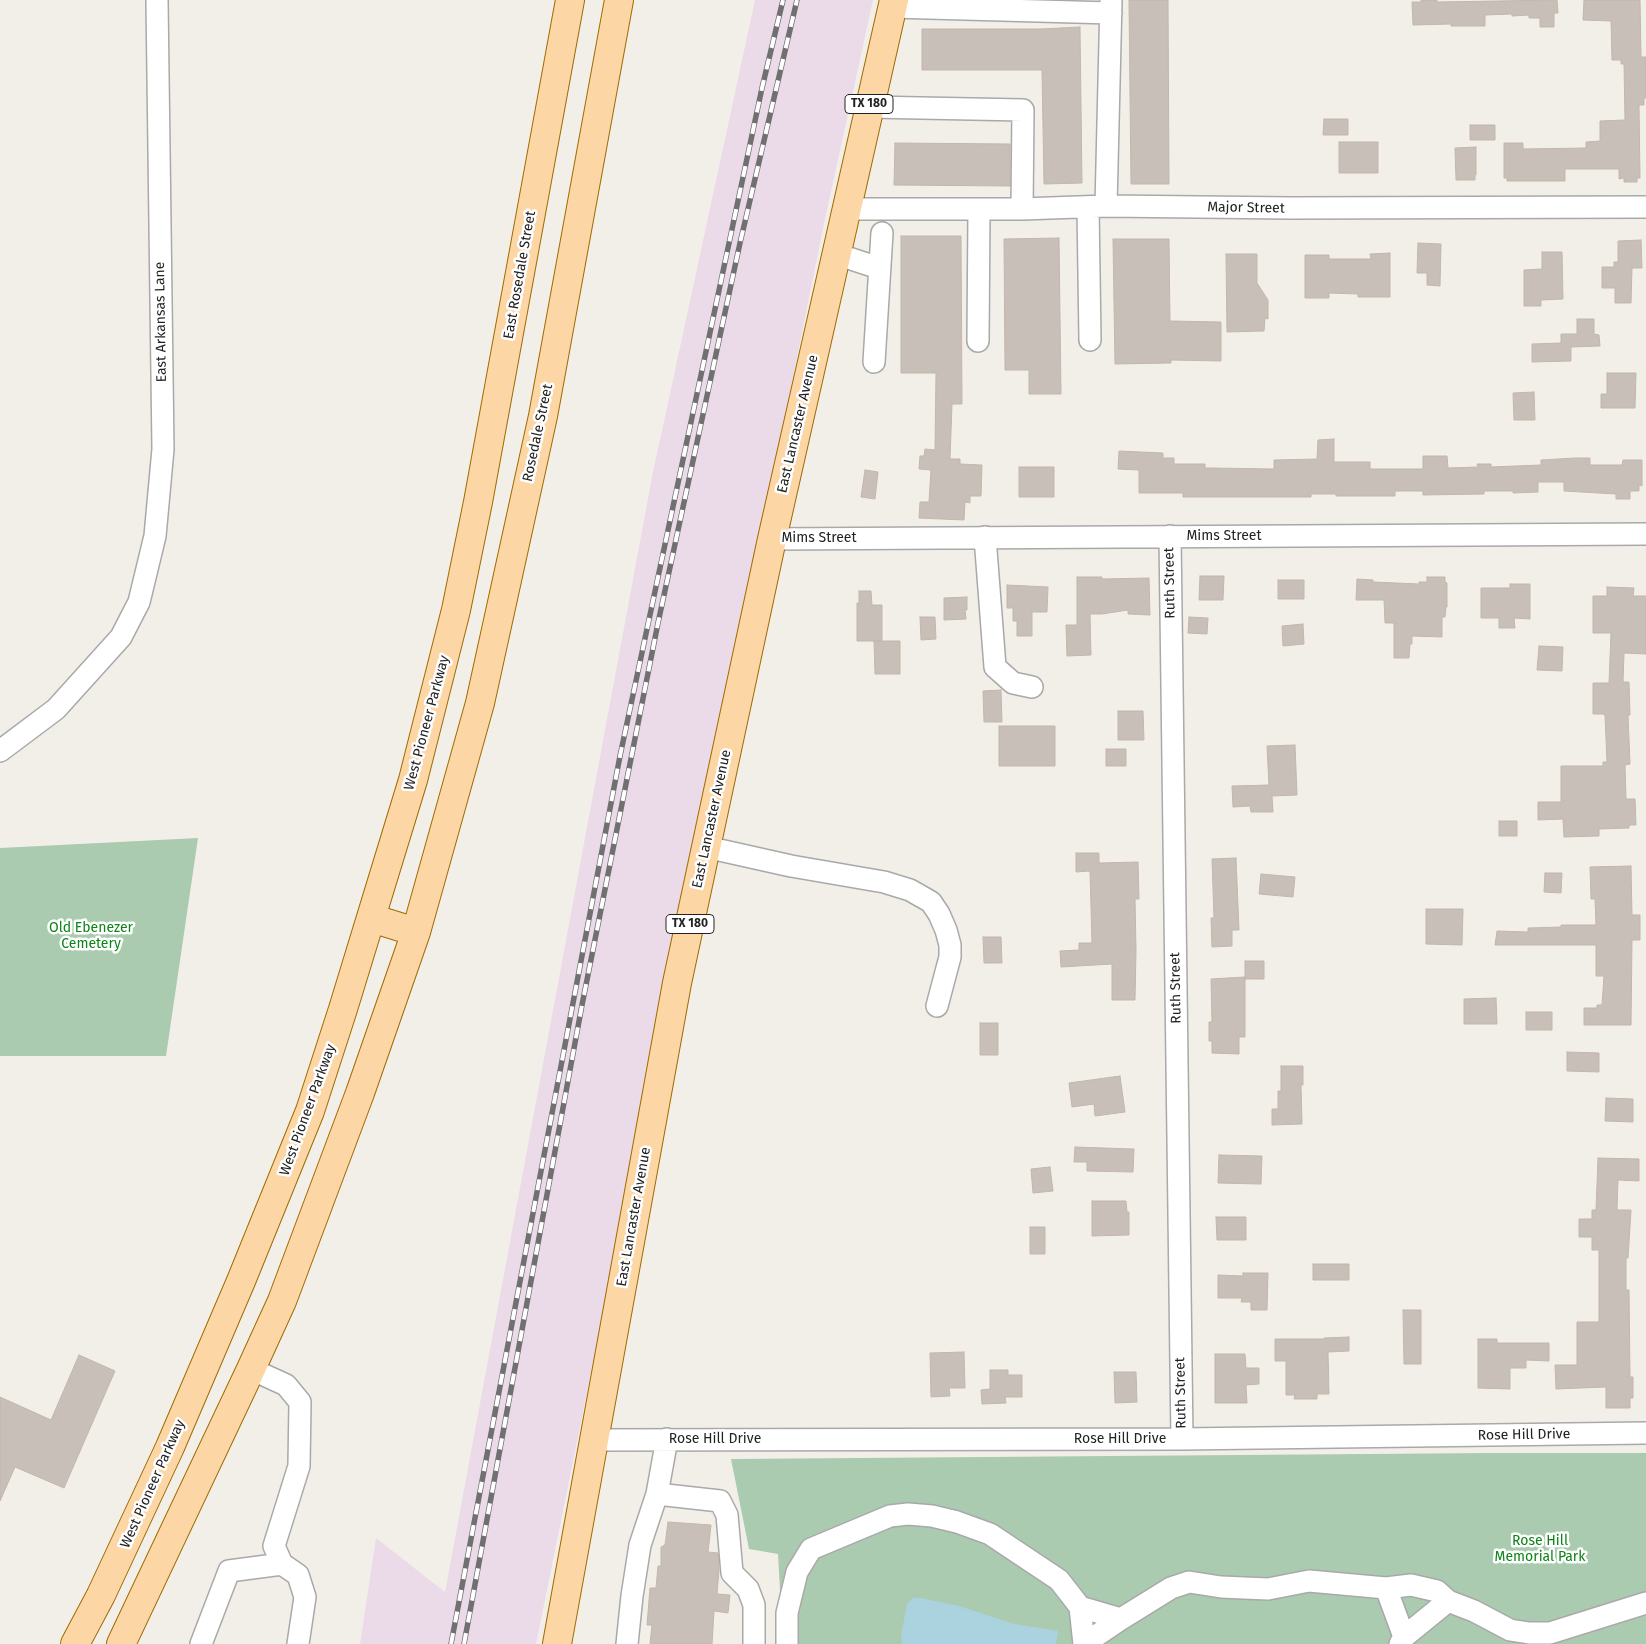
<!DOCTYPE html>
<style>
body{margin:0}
canvas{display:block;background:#f2efe9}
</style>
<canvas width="1646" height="1644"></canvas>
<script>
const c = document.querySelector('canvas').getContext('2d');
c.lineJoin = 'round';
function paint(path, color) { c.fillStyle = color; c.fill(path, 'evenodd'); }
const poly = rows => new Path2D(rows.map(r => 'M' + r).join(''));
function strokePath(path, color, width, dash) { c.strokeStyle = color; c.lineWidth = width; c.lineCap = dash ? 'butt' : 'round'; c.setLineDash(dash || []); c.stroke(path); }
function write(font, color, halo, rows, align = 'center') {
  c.font = font + ' "Fira Sans",sans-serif'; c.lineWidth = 5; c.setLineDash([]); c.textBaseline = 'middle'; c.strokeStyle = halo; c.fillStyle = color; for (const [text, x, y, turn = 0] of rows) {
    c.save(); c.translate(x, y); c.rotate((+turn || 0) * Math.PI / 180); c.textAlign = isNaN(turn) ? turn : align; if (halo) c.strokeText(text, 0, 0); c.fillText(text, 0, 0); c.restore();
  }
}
paint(poly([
 [755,0,873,0,825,219,536,1644,360,1644,376,1538,445,1592,652,477]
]), '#ebdbe8');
paint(poly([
 [198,838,166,1056,0,1056,0,848],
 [1494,1453,1646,1453,1646,1644,783,1644,778,1554,749,1549,731,1459]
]), '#aacbaf');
paint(poly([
 [913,1598,920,1598,959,1606,1014,1624,1058,1631,1056,1644,902,1644,901,1636,907,1604]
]), '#aad3df');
const building = poly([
 [1129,0,1168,0,1169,184,1131,184,1129,0],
 [1421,0,1437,0,1437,2,1557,0,1558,13,1554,13,1554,27,1540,27,1540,18,1529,18,1529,15,1512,16,1512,14,1485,15,1485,26,1451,26,1451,24,1413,25,1412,2,1421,2,1421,0],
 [1584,0,1640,0,1641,57,1646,57,1646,98,1644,98,1644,105,1639,105,1640,178,1637,178,1637,182,1624,182,1624,178,1619,179,1619,169,1565,169,1565,181,1507,181,1507,178,1504,178,1504,143,1523,143,1523,149,1586,148,1586,142,1600,141,1600,121,1625,120,1624,64,1621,64,1621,60,1612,60,1611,21,1583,20,1584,0],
 [1080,27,1082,183,1044,184,1042,70,922,70,922,29,1041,29,1080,27],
 [1324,119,1348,119,1348,135,1323,135,1324,119],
 [1470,125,1495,125,1495,140,1470,140,1470,125],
 [1339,142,1378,142,1378,173,1339,173,1339,142],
 [895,143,1010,144,1010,186,894,185,895,143],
 [1476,147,1476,175,1475,175,1475,180,1456,180,1455,148,1476,147],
 [901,236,961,236,962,404,952,404,950,459,960,459,960,464,982,465,981,496,970,496,970,503,965,502,964,520,919,518,920,502,929,502,931,470,919,469,920,456,924,456,925,449,935,450,936,373,901,373,901,236],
 [1059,238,1061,394,1029,394,1029,370,1005,370,1004,239,1059,238],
 [1113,239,1169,239,1170,321,1221,322,1221,361,1171,360,1171,363,1115,364,1113,239],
 [1641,240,1642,268,1632,268,1631,303,1615,303,1615,288,1602,288,1602,267,1614,267,1614,262,1618,262,1618,241,1641,240],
 [1418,243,1441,244,1440,286,1427,285,1427,273,1417,273,1418,243],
 [1542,252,1562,252,1563,299,1541,300,1541,306,1524,306,1524,270,1542,269,1542,252],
 [1390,253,1390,297,1358,297,1358,294,1329,293,1329,298,1305,298,1305,255,1329,255,1329,259,1371,259,1370,254,1390,253],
 [1226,254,1257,254,1257,283,1268,300,1268,319,1265,318,1264,331,1227,332,1226,254],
 [1577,319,1594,319,1594,334,1599,335,1600,346,1571,347,1571,361,1532,362,1532,344,1561,343,1561,334,1577,334,1577,319],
 [1607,373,1636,373,1635,408,1601,408,1601,394,1607,394,1607,373],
 [1534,392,1535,420,1514,420,1513,393,1534,392],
 [1334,439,1334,462,1370,462,1370,469,1423,469,1423,456,1447,456,1448,468,1478,467,1477,464,1491,464,1491,467,1541,465,1541,460,1575,458,1590,458,1590,465,1622,465,1623,460,1642,460,1642,486,1639,485,1639,491,1630,491,1630,499,1616,499,1616,494,1564,491,1564,482,1538,482,1538,492,1513,493,1513,491,1484,491,1484,494,1423,495,1423,491,1395,491,1395,496,1336,496,1336,494,1311,494,1311,497,1183,497,1183,493,1139,493,1139,470,1118,469,1119,451,1163,453,1163,458,1174,458,1174,464,1205,464,1205,468,1211,468,1274,469,1274,460,1317,459,1318,440,1334,439],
 [1019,467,1054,467,1054,497,1019,497,1019,467],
 [865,470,878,472,875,499,861,497,865,470],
 [1200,576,1224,576,1223,600,1199,600,1200,576],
 [1077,577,1102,577,1102,579,1149,578,1150,615,1128,614,1128,610,1102,614,1090,614,1091,655,1067,656,1066,625,1077,625,1077,577],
 [1427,577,1445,577,1445,582,1447,583,1447,607,1446,607,1445,617,1442,617,1442,637,1412,636,1412,644,1410,644,1409,658,1394,658,1394,623,1385,623,1384,600,1356,600,1357,579,1373,580,1373,582,1419,584,1419,582,1427,582,1427,577],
 [1278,580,1304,580,1304,599,1278,599,1278,580],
 [1510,584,1530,584,1530,619,1514,618,1515,628,1499,628,1499,618,1481,618,1481,588,1510,588,1510,584],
 [1007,585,1048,587,1047,612,1032,612,1032,636,1017,636,1017,621,1013,621,1013,608,1007,608,1007,585],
 [1607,587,1634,588,1633,596,1646,596,1646,654,1624,653,1623,682,1629,682,1630,715,1628,715,1630,764,1625,765,1626,799,1635,799,1636,825,1629,825,1629,828,1599,829,1599,836,1564,837,1563,819,1538,820,1538,802,1561,802,1561,766,1603,766,1603,762,1607,762,1605,715,1604,715,1604,714,1593,714,1593,683,1609,683,1611,633,1593,633,1593,596,1607,596,1607,587],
 [859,591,871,591,872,605,882,605,882,641,857,641,857,603,859,603,859,591],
 [967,597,967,610,965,610,966,619,944,620,944,598,967,597],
 [920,617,935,617,936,639,921,640,920,617],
 [1189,617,1208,618,1207,634,1188,633,1189,617],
 [1303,624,1304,644,1283,646,1282,626,1303,624],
 [874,641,900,641,900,674,875,674,874,641],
 [1539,646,1563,647,1562,671,1537,670,1539,646],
 [1001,690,1002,722,984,722,983,691,1001,690],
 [1118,711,1143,711,1144,740,1118,740,1118,711],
 [999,726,1055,726,1055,766,999,766,999,726],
 [1295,745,1297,795,1272,796,1273,812,1251,812,1250,806,1233,807,1232,786,1269,785,1267,746,1295,745],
 [1106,749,1126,749,1126,766,1106,766,1106,749],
 [1499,821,1517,821,1517,836,1499,836,1499,821],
 [1076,853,1099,853,1099,863,1138,862,1139,899,1135,899,1136,950,1135,1000,1112,1000,1112,964,1061,967,1060,951,1079,950,1079,943,1092,943,1090,871,1076,872,1076,853],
 [1236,858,1239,930,1232,930,1232,946,1212,947,1211,918,1214,918,1212,859,1236,858],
 [1631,866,1632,915,1640,915,1640,940,1632,940,1631,1025,1584,1025,1584,1008,1597,1008,1597,1005,1602,1005,1604,976,1596,976,1596,945,1495,945,1497,931,1528,932,1528,928,1561,927,1561,925,1596,925,1595,899,1591,899,1590,867,1631,866],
 [1545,873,1562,873,1561,893,1544,892,1545,873],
 [1261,874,1295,877,1293,897,1259,894,1261,874],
 [1426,909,1463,909,1462,945,1426,944,1426,909],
 [983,937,1001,937,1002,963,984,963,983,937],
 [1245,961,1264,961,1264,979,1245,979,1245,961],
 [1245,977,1245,1037,1239,1037,1239,1054,1212,1053,1212,1041,1209,1041,1209,1022,1212,1022,1211,979,1245,977],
 [1496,998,1497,1024,1464,1024,1464,999,1496,998],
 [1526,1012,1552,1012,1552,1030,1526,1030,1526,1012],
 [980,1023,998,1023,998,1055,980,1055,980,1023],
 [1567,1052,1599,1053,1599,1072,1567,1071,1567,1052],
 [1281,1066,1303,1066,1303,1085,1301,1085,1302,1124,1272,1125,1272,1109,1278,1109,1278,1091,1281,1091,1281,1066],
 [1120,1076,1125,1112,1095,1116,1094,1104,1072,1107,1069,1083,1120,1076],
 [1606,1098,1633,1099,1633,1122,1605,1121,1606,1098],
 [1075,1147,1134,1149,1133,1172,1087,1171,1087,1162,1074,1162,1075,1147],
 [1219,1155,1262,1156,1261,1184,1218,1183,1219,1155],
 [1598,1158,1639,1159,1639,1181,1618,1180,1617,1210,1631,1210,1628,1258,1626,1258,1626,1290,1629,1290,1630,1377,1633,1377,1633,1398,1630,1398,1630,1408,1606,1408,1606,1387,1556,1389,1555,1365,1577,1365,1577,1322,1599,1322,1599,1250,1592,1250,1592,1237,1579,1237,1579,1219,1592,1219,1592,1210,1596,1210,1598,1158],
 [1050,1167,1053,1191,1033,1193,1031,1169,1050,1167],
 [1092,1201,1126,1201,1127,1212,1129,1212,1129,1235,1092,1236,1092,1201],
 [1216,1217,1246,1217,1246,1240,1217,1240,1216,1217],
 [1030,1227,1045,1227,1045,1254,1030,1254,1030,1227],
 [1313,1264,1349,1264,1349,1280,1313,1280,1313,1264],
 [1243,1273,1268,1273,1267,1310,1251,1310,1251,1302,1241,1302,1242,1298,1218,1298,1218,1275,1243,1276,1243,1273],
 [1403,1310,1421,1310,1421,1364,1404,1364,1403,1310],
 [1349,1337,1349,1351,1328,1352,1329,1394,1317,1394,1317,1399,1294,1399,1295,1395,1286,1395,1286,1361,1275,1361,1275,1339,1325,1339,1324,1338,1349,1337],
 [1478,1339,1497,1339,1497,1343,1549,1343,1549,1361,1526,1360,1526,1368,1510,1368,1510,1389,1478,1388,1478,1339],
 [964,1352,965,1388,949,1388,950,1396,931,1397,930,1353,964,1352],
 [1215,1354,1245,1354,1246,1368,1259,1368,1259,1384,1246,1385,1247,1403,1215,1403,1215,1354],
 [79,1355,115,1371,64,1488,15,1467,0,1501,0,1397,51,1420,79,1355],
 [990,1370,1008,1370,1008,1375,1022,1375,1022,1397,1005,1397,1006,1403,982,1404,981,1390,990,1389,990,1370],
 [1114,1372,1136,1372,1137,1402,1115,1403,1114,1372],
 [668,1522,711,1525,708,1552,718,1553,719,1570,717,1594,730,1595,728,1613,714,1611,712,1644,650,1644,652,1625,647,1625,650,1588,656,1588,658,1566,661,1566,661,1547,665,1545,668,1522]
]);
paint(building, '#c7bfb8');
strokePath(building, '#c4b6ab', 1);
const minor = poly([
 [892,7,1111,13],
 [869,107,1023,110,1022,209],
 [1106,206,1111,0],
 [1088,207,1090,340],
 [845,209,1022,209,1106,206,1291,208,1646,207],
 [836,254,879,268],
 [978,341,979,209],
 [874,362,882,233],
 [1170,536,1182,1439],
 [985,537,995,667,1013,683,1032,687],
 [772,539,1646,534],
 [0,751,56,709,121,637,139,602,155,536,163,449,157,0],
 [706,847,791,866,884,882,910,890,931,902,939,914,946,930,950,945,950,957,937,1006],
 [251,1369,286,1385,300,1402,299,1466,274,1546,282,1564,298,1575,305,1597,298,1644],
 [593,1440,1182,1439,1646,1433],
 [657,1494,720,1501,727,1515,732,1573,748,1589,754,1605,754,1644],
 [1386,1588,1404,1637],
 [1080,1607,1121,1619,1171,1588,1189,1582,1221,1587,1268,1589,1309,1581,1386,1588,1411,1585,1437,1591,1448,1601,1474,1611,1510,1630,1529,1633,1550,1633,1646,1603],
 [201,1644,229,1571,282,1564],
 [627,1644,632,1596,640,1545,657,1494,667,1439],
 [787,1644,787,1613,797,1572,811,1549,890,1516,908,1514,932,1516,957,1522,990,1534,1059,1580,1080,1607,1084,1644],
 [1084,1644,1121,1619],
 [1400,1644,1404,1637,1448,1601]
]);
const major = poly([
 [371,918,416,932],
 [75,1644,101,1595,170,1447,241,1281,310,1111,343,1009,413,780,456,610,478,502,570,0],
 [121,1644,251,1369,282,1301,360,1093,416,932,480,703,543,416,619,0],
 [557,1644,677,983,772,539,894,0]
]);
strokePath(minor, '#a9a9a9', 24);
strokePath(major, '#a06b00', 30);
strokePath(minor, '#fff', 21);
strokePath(major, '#fcd6a4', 28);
const rail = poly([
 [451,1644,620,756,762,88,783,0],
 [464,1644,582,1005,658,623,740,243,797,0]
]);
strokePath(rail, '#707070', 5.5);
strokePath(rail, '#fff', 4, [11]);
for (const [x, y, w] of [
 [869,104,48],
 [690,924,48]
]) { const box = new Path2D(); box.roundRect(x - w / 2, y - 9.5, w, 19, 4); c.fillStyle = '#fff'; c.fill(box); strokePath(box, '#222', 1); }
write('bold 12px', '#222', null, [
 ["TX 180",869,104],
 ["TX 180",690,924]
]);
write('14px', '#222', '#fff', [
 ["Major Street",1246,208,1],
 ["East Rosedale Street",520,275,-80],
 ["East Arkansas Lane",161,322,-91],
 ["East Lancaster Avenue",798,424,-77],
 ["Rosedale Street",538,433,-78],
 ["Mims Street",1224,536],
 ["Mims Street",819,538],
 ["Ruth Street",1170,583,-91],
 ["West Pioneer Parkway",427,723,-75],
 ["East Lancaster Avenue",712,819,-78],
 ["Ruth Street",1176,988,-91],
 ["West Pioneer Parkway",308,1110,-70],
 ["East Lancaster Avenue",634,1217,-80],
 ["Ruth Street",1181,1393,-91],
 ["Rose Hill Drive",1524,1435,-1],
 ["Rose Hill Drive",715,1439],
 ["Rose Hill Drive",1120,1439],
 ["West Pioneer Parkway",153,1484,-66]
]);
write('14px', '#0c8416', '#fff', [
 ["Old Ebenezer",91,928],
 ["Cemetery",91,944],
 ["Rose Hill",1540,1541],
 ["Memorial Park",1540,1557]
]);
</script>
